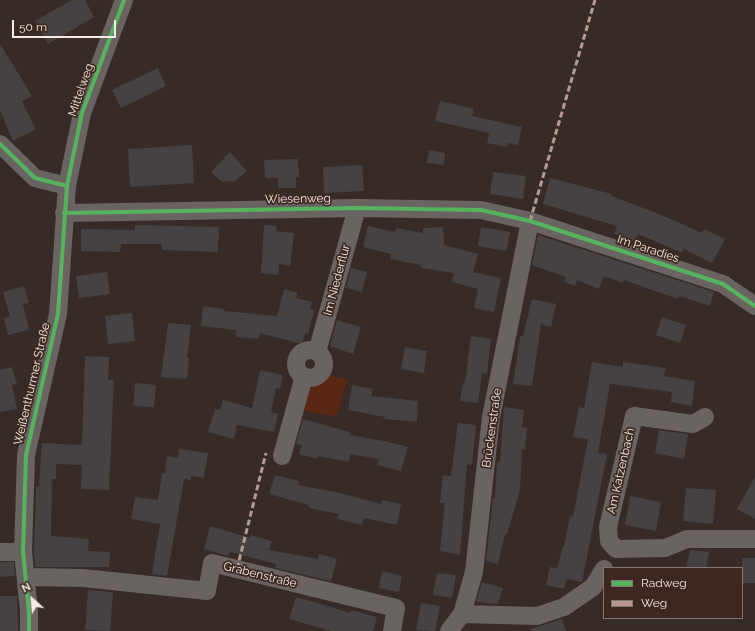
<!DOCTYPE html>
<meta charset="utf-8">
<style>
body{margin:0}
#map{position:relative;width:755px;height:631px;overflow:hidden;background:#362b27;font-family:Raleway,sans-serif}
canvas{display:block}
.legend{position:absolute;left:603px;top:567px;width:140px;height:52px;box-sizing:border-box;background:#3c2821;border:1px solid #86756f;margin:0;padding:5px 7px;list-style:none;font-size:12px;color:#f6e8e3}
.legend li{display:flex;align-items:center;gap:8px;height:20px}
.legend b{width:20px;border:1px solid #86756f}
.north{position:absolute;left:12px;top:579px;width:40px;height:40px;-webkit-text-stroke:3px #3c2821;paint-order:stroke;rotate:333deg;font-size:11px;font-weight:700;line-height:16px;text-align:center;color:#f6e8e3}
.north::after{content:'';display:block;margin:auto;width:14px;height:18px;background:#f6e8e3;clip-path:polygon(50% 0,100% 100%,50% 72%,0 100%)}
.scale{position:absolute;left:12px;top:20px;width:104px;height:18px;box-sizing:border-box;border:2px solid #f6e8e3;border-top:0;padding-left:5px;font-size:12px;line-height:14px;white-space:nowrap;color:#f6e8e3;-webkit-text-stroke:3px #3c2821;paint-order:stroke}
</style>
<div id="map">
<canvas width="755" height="631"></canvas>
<ul class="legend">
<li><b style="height:5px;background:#56b35d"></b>Radweg</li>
<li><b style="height:5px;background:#b69a8f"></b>Weg</li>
</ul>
<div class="north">N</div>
<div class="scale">50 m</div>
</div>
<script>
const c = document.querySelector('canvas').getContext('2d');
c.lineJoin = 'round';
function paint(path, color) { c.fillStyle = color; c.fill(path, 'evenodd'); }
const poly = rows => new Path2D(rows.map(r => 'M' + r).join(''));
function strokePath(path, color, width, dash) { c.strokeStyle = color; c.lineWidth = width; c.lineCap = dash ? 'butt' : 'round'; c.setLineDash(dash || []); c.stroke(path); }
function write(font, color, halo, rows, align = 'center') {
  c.font = font + ' Raleway,sans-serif'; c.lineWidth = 3.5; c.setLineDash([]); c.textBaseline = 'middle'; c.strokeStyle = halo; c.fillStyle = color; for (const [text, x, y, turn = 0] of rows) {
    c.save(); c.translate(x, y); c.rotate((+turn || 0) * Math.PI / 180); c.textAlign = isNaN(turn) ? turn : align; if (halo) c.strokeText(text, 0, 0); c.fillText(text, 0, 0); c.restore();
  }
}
paint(poly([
 [327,375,348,379,336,417,301,410,306,387]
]), '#5a2713');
paint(poly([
 [72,0,85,0,94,17,48,44,35,21],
 [0,44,32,96,22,101,36,129,13,141,0,110],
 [158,68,166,86,121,108,112,90],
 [440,101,474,109,472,116,522,127,518,145,508,143,507,147,487,143,489,133,435,121],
 [192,145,194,183,130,187,128,149],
 [429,150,445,153,444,165,427,163],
 [230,152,247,171,235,181,222,182,211,172],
 [298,159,299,177,296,177,296,188,278,188,278,178,265,178,264,160],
 [362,165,364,191,324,193,323,167],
 [493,172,526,176,523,199,490,194],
 [550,178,612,194,611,196,657,213,702,233,704,229,725,239,712,263,684,249,682,253,638,234,635,242,614,234,617,226,543,204],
 [135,225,219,227,218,252,162,250,162,244,121,244,120,252,81,251,81,229,135,230],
 [264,225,277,226,276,231,294,233,290,266,279,264,278,275,261,273],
 [368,226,395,232,396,228,423,233,423,228,443,227,444,245,478,254,473,272,501,278,494,312,474,308,478,289,452,282,454,273,421,268,421,265,390,259,391,254,363,247],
 [481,227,510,232,506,251,478,246],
 [538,235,714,292,710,306,679,296,678,299,624,280,623,283,604,276,599,289,577,280,575,286,564,282,566,277,532,265],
 [351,268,367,272,362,292,346,288],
 [107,272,110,294,79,298,76,276],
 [24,286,29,303,23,304,29,330,8,335,4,318,10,316,3,292],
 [284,289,298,293,296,298,312,302,310,309,314,310,308,334,305,333,302,344,260,333,259,339,236,337,236,330,201,326,203,306,224,309,224,311,277,316],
 [532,299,556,304,551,327,541,324,532,386,513,384,520,336,523,336],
 [132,313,135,341,108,344,105,316],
 [662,317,686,325,680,343,656,335],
 [337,320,361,327,353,354,330,346],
 [168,323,191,325,187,358,189,358,187,379,161,377],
 [471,336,491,339,487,374,482,373,478,403,460,401,463,383,465,383],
 [405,347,427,351,424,373,401,369],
 [85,356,109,357,108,380,114,380,109,490,81,489,82,465,56,464,56,479,52,479,51,536,89,539,88,551,110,552,109,567,35,567,34,552,36,487,39,487,42,443,82,445],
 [592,362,623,367,623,362,666,368,664,376,695,381,692,406,671,402,672,392,610,384,598,453,607,454,582,582,566,579,564,589,546,585,550,567,557,568,563,546,564,546,570,516,573,517,588,439,573,437,579,407,584,408],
 [12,367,17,384,12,385,17,409,0,412,0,370],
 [260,370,283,375,280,389,276,388,271,412,278,414,274,432,237,425,234,439,208,432,215,409,220,410,223,400,252,408],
 [135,383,156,385,154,407,133,406],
 [352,385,373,389,371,396,418,401,417,422,384,419,385,417,348,410],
 [504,407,524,410,522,427,527,428,525,450,522,449,520,490,507,534,505,534,498,564,486,561,493,497,495,498,497,462,500,462],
 [303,419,350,432,349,435,384,441,408,447,401,471,377,465,379,459,350,454,349,462,318,456,317,459,299,454,302,445,296,444],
 [458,423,476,425,472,465,467,464,460,555,440,551,445,503,440,503,443,475,451,476],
 [659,430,688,434,684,459,655,453],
 [179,449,208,453,204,478,191,476,191,480,184,479,167,576,152,574,160,524,131,519,135,497,158,500,162,473,165,473,167,456,178,458],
 [275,475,299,481,298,485,340,493,381,504,382,500,401,504,397,525,364,518,362,525,337,519,339,514,309,508,309,505,269,494],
 [755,477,755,519,737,509],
 [686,488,716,490,713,524,683,521],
 [630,496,661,502,656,531,625,525],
 [210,526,250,538,251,535,272,541,269,550,318,559,319,554,337,559,331,581,275,568,276,564,230,552,228,556,204,549],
 [690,550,709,552,706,568,686,568],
 [742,558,755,558,755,583,742,583],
 [0,562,14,562,15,576,0,577],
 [382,571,402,576,399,592,379,588],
 [437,573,456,575,452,598,433,595],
 [482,582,503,588,498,604,476,602],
 [88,590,113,592,110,631,85,630],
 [0,596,17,596,18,631,0,631],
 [296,597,351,613,351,610,377,617,373,631,331,631,289,619],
 [421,603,440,606,435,631,416,630],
 [562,619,566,631,530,631,530,629]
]), '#464244');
strokePath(poly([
 [0,144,35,178,67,186],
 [64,213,357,208,481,210,530,221,723,284,755,306],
 '296 364a14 14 0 1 1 28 0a14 14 0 1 1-28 0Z',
 [317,352,357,208],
 [705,417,693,424,634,416,608,527,609,541,616,549,665,548,687,539,755,539],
 [282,456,304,376],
 [0,552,23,552],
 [26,577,83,578,207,591,212,563,396,608,392,631],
 [462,614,537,616,564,607,593,587,604,569],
 [29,631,29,611,23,552,26,455,58,314,67,186,82,113,124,0],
 [449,631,462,614,474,572,491,417,530,221]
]), '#696362', 18);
strokePath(poly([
 [530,221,595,0],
 [237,569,266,453]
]), '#b69a8f', 3, [6, 3]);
strokePath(poly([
 [0,144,35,178,67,186],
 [64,213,357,208,481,210,530,221,723,284,755,306],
 [29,631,29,611,23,552,26,455,58,314,67,186,82,113,124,0]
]), '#56b35d', 4);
write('12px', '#f6e8e3', '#3c2821', [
 ["Mittelweg",81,90,-71],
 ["Wiesenweg",298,199,-1],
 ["Im Paradies",648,249,18],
 ["Im Niederflur",337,280,-75],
 ["Weißenthurmer Straße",32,384,-77],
 ["Brückenstraße",492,428,-82],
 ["Am Katzenbach",621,471,-77],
 ["Grabenstraße",260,575,14]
]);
</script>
